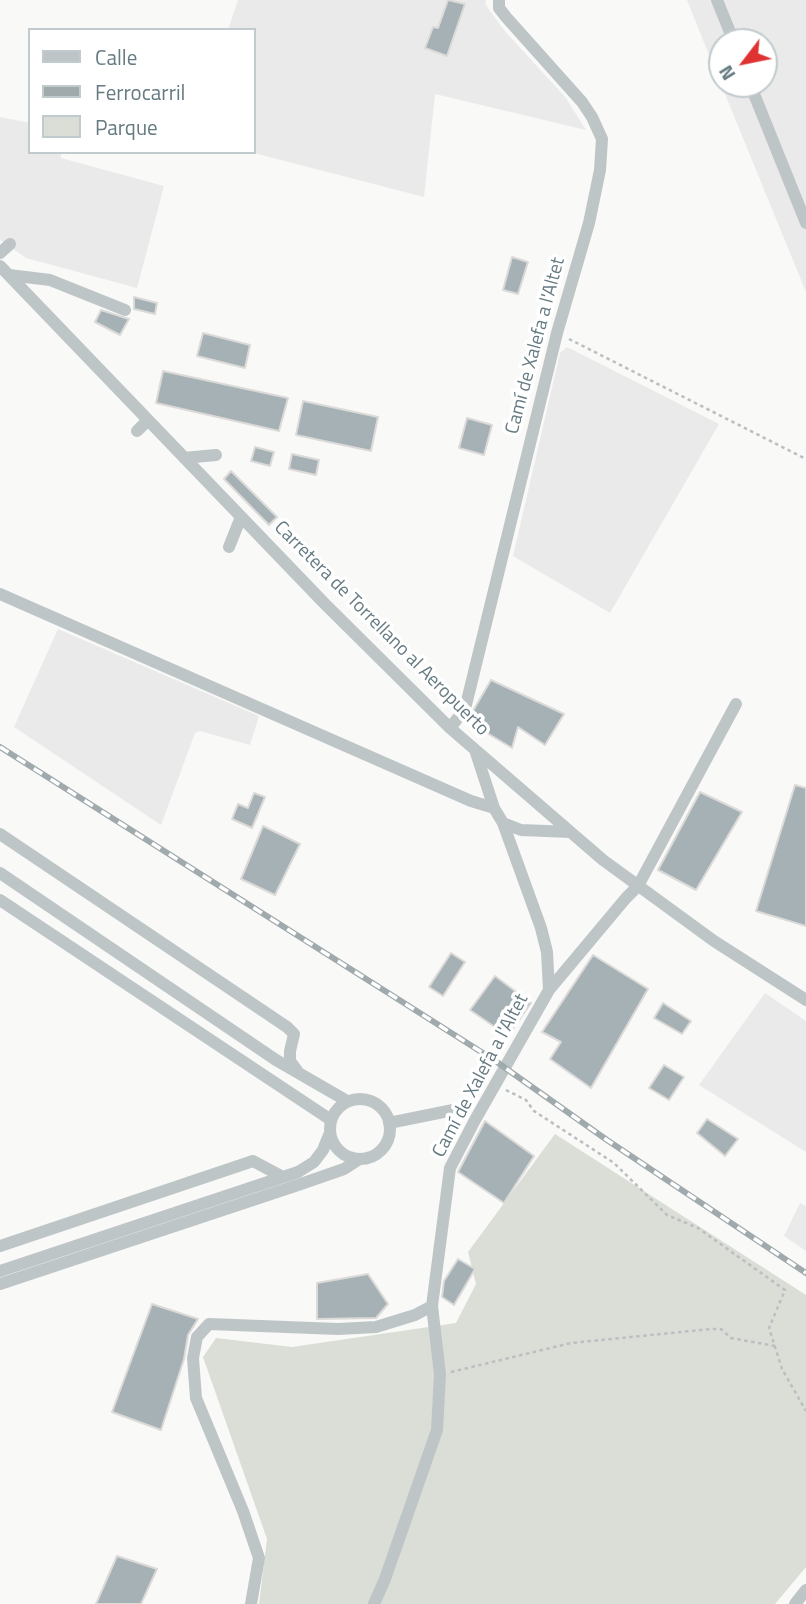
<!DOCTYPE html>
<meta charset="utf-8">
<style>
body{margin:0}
#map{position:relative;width:806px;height:1604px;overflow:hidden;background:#f9f9f7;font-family:"Titillium Web",sans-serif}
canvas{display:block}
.legend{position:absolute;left:28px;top:28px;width:228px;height:126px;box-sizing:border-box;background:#fff;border:2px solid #c1cacd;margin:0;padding:9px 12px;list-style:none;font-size:21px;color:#657a81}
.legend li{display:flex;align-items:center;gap:14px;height:35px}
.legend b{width:35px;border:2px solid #c1cacd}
.north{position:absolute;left:708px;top:28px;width:70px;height:70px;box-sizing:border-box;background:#fff;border:2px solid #c1cacd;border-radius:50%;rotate:238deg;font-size:19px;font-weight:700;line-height:28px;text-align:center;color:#657a81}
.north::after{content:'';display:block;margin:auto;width:24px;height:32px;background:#de3332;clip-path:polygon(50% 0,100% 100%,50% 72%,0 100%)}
</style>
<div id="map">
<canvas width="806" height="1604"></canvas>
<ul class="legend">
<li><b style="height:9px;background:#bec5c7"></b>Calle</li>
<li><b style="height:9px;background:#a0aaad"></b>Ferrocarril</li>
<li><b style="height:19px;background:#daded6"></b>Parque</li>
</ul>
<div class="north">N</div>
</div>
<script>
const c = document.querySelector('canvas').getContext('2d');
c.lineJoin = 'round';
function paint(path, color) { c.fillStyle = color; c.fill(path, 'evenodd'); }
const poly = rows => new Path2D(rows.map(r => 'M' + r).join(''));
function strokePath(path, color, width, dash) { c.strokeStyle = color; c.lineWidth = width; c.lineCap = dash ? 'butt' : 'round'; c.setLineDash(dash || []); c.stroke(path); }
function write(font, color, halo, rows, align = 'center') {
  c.font = font + ' "Titillium Web",sans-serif'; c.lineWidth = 7; c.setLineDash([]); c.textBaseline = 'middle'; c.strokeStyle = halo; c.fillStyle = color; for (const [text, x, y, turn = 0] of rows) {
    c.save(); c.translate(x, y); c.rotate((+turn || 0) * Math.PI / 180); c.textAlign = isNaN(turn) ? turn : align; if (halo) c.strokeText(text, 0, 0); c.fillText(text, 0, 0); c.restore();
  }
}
paint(poly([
 [238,0,486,0,485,4,504,30,566,98,586,130,435,94,424,197,250,152,254,152,254,30,228,30],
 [687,0,806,0,806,292,711,60],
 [722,42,764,42,764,84,722,84],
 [0,117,30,123,30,152,61,152,61,158,164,186,137,288,26,258,0,240],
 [567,347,719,424,610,613,513,556,560,353],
 [58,629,259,716,250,745,200,731,195,733,161,825,14,727],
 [765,993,806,1021,806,1152,699,1085],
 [800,1203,806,1206,806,1251,784,1236]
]), '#eaeaea');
paint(poly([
 [555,1134,806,1295,806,1567,775,1604,259,1604,267,1539,203,1357,216,1338,292,1347,456,1323,476,1284,468,1252]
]), '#daded6');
const building = poly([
 [448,0,465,4,447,56,425,48,433,27,438,28,448,0],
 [512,257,528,262,518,294,503,290,512,257],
 [134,297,157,303,155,314,134,309,134,297],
 [101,310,129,319,120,335,95,322,101,310],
 [203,333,250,345,245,368,197,356,203,333],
 [163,371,288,398,279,431,156,403,163,371],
 [303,401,378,417,371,451,296,435,303,401],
 [467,418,492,425,484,455,459,448,467,418],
 [255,447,274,452,270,466,251,461,255,447],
 [292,454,319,460,316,475,289,469,292,454],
 [231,471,277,517,269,525,224,479,231,471],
 [491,680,564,714,545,745,518,727,512,748,467,721,491,680],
 [795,785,806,788,806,926,756,911,795,785],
 [700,792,742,812,696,890,658,870,700,792],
 [254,793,265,797,252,828,232,819,238,804,248,808,254,793],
 [263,826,300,844,275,895,241,879,263,826],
 [451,953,465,962,443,996,429,987,451,953],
 [593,955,648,989,591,1088,550,1059,561,1042,542,1032,593,955],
 [495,976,531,1003,508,1036,470,1010,495,976],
 [663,1003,691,1021,682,1034,654,1018,663,1003],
 [664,1065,684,1077,669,1100,649,1088,664,1065],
 [707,1119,738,1139,725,1156,697,1133,707,1119],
 [485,1121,534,1156,504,1203,458,1172,485,1121],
 [458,1259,475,1269,454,1305,442,1297,444,1281,458,1259],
 [368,1274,388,1304,376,1318,317,1319,317,1283,368,1274],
 [152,1304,198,1319,188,1335,184,1359,161,1430,112,1412,152,1304],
 [117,1556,157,1569,141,1604,96,1604,117,1556]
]);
paint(building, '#a5b1b4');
strokePath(building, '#dbdad9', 2);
strokePath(poly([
 [569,339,806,459],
 [506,1090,526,1100,534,1111,614,1163,667,1215,698,1228,785,1290,769,1328,782,1369,806,1411],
 [451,1372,571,1343,711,1329,721,1329,731,1338,775,1346]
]), '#bbbfc1', 2.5, [3.5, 3.5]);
strokePath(poly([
 [717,0,734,42],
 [750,84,806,223],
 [0,253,10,244],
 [0,266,324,603,450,728,603,860,714,941,806,1000],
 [9,275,50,280,125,310],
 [137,431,148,420],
 [184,458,216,455],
 [229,547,241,517],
 [0,594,471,801,494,808],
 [450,728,465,709,557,333,589,223,600,170,602,139,592,117,582,102,506,17,499,8,499,0],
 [503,823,521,830,570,832],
 [0,834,287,1027,294,1034,290,1051,290,1061,298,1072],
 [0,873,276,1060,347,1101],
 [0,900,331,1120],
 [549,990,626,898,638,886,736,704],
 '330 1129a30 30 0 1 1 60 0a30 30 0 1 1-60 0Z',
 [389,1123,463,1108],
 [0,1246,253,1161,283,1177],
 [0,1271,298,1172,314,1162,323,1150,329,1135],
 [0,1284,298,1185,344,1169,358,1160],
 [251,1604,259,1558,243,1511,196,1398,193,1358,197,1337,209,1324,338,1329,376,1327,415,1315,432,1306],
 [374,1604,385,1579,437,1430,440,1374,432,1306,450,1168,475,1120,549,990,547,952,541,928,503,823,494,808,476,753],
 [795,1604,806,1590]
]), '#bec5c7', 12);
const rail = poly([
 [0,747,494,1060,607,1140,806,1273]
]);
strokePath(rail, '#a0aaad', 6);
strokePath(rail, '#fff', 3.5, [10]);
write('19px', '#657a81', '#fff', [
 ["Camí de Xalefa a l'Altet",536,346,-75],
 ["Carretera de Torrellano al Aeropuerto",381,629,45],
 ["Camí de Xalefa a l'Altet",481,1076,-62]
]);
</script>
